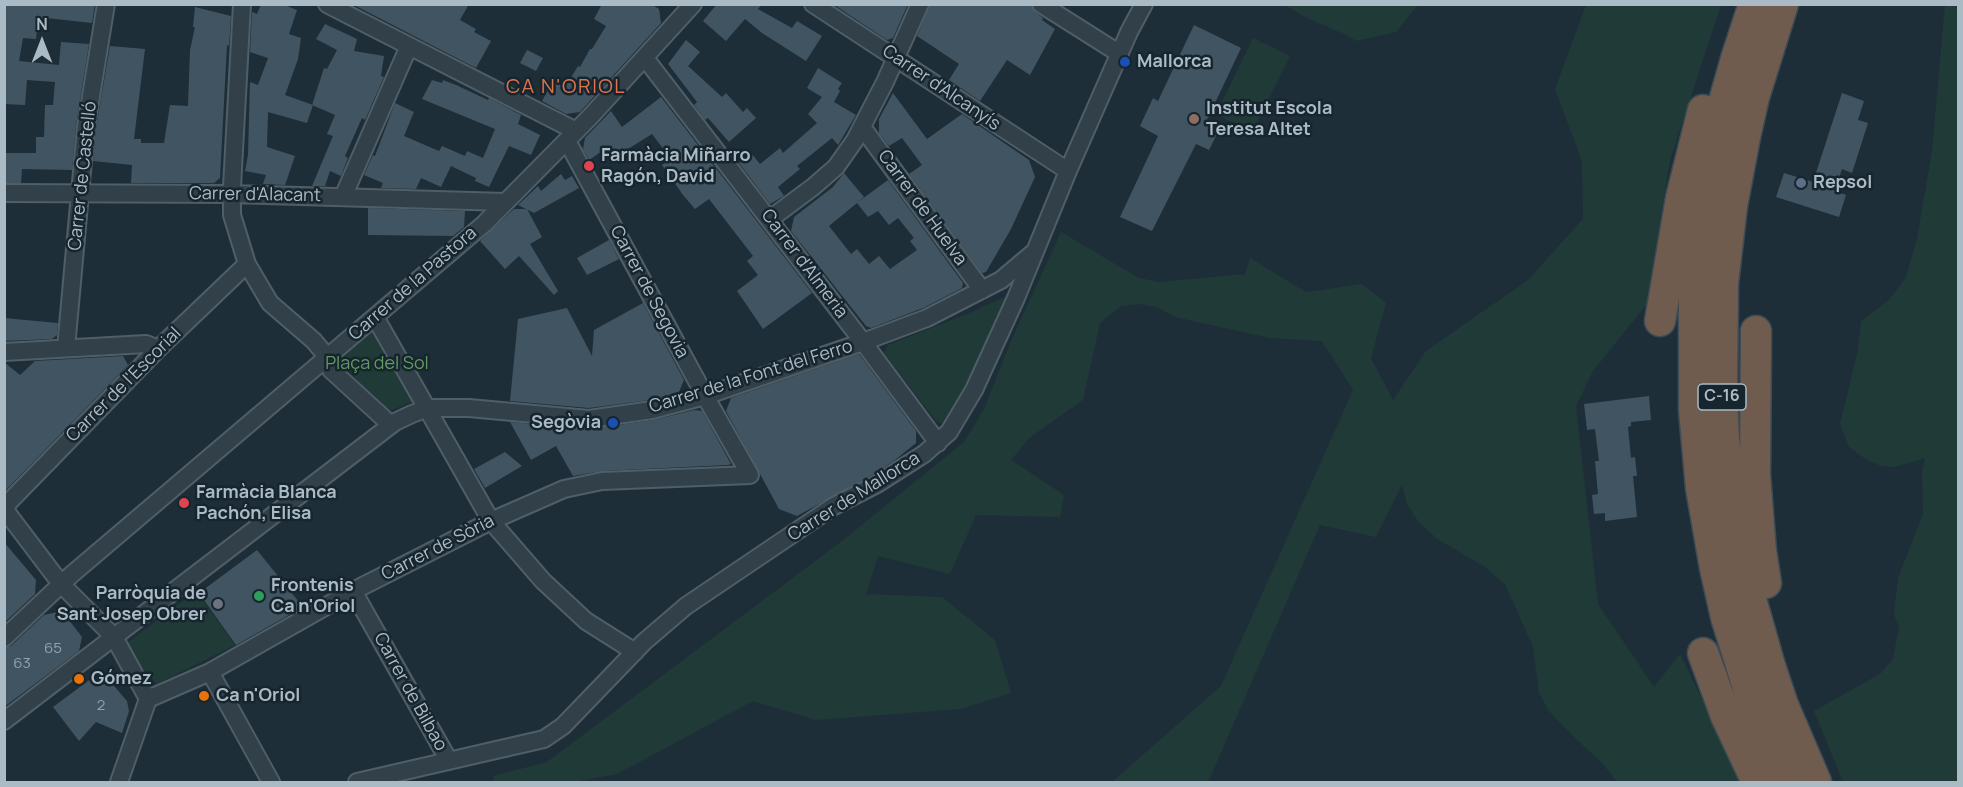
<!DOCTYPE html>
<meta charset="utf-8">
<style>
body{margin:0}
#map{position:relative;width:1963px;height:787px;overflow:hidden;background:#1e2e39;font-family:Manrope,sans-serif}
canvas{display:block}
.frame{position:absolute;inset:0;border:6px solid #abbbc6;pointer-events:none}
.north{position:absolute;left:12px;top:12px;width:60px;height:60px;-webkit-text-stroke:4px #17252e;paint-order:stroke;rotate:0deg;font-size:16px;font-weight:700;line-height:24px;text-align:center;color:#abbbc6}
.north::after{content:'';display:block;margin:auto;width:21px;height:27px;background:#abbbc6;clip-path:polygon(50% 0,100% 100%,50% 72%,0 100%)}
</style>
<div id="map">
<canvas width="1963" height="787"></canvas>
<div class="frame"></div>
<div class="north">N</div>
</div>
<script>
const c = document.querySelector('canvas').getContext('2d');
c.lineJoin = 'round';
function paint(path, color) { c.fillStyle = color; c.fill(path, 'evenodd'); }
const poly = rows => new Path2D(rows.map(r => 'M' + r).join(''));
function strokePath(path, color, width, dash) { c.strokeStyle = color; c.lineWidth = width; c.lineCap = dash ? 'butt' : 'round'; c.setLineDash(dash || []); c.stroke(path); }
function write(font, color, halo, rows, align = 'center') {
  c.font = font + ' Manrope,sans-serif'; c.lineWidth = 5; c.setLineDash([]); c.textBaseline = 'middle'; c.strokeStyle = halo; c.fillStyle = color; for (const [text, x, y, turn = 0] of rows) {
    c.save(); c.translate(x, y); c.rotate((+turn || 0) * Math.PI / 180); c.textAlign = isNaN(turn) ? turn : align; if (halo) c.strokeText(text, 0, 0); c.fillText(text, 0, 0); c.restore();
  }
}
paint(poly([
 [1285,5,1418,5,1396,32,1356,41,1349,36,1305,17],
 [1586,5,1721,5,1670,160,1647,304,1593,371,1576,406,1598,604,1654,687,1680,654,1742,782,1617,782,1603,764,1572,735,1549,711,1539,693,1533,647,1505,584,1485,567,1436,538,1418,521,1407,504,1402,485,1376,537,1320,525,1209,780,1206,782,1112,782,1221,686,1353,390,1322,341,1270,338,1175,317,1156,307,1139,304,1121,306,1100,323,1083,400,1029,438,1011,460,1064,495,1060,517,976,515,950,574,878,556,866,594,942,597,995,640,1011,693,960,709,816,720,753,701,617,774,573,782,494,782,493,776,547,762,842,541,964,442,984,409,1011,341,1061,232,1139,278,1159,282,1245,274,1250,258,1306,292,1362,284,1386,303,1371,358,1393,400,1426,351,1528,280,1583,219,1582,161,1555,89],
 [1945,5,1958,5,1958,782,1843,782,1814,711,1880,674,1893,659,1899,627,1894,615,1898,578,1923,514,1922,473,1925,458,1895,467,1881,466,1867,460,1849,447,1840,424,1857,354,1861,321,1889,300,1906,277,1917,239,1932,151],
 [1253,38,1290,56,1252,132,1216,114],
 [1006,296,961,396,942,424,936,421,884,353,888,345,972,312],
 [387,317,387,330,422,398,384,413,338,358],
 [196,591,235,645,157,684,123,646]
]), '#203a38');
paint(poly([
 [4,4,95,4,92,23,38,17,36,39,23,38,19,61,59,65,61,42,89,44,76,125,72,170,22,169,21,183,4,183,4,153,36,153,36,137,44,137,45,105,53,105,55,82,27,80,25,105,4,104],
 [261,4,282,4,297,10,289,34,301,38,298,59,285,95,313,105,307,123,268,112,267,147,295,156,285,185,263,184,266,175,245,171,248,155,250,82,258,85,268,58,250,52,252,12,257,14],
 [352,4,469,4,460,20,476,29,474,32,491,41,476,68],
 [602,4,651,4,659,9,661,23,580,112,566,114,542,101,555,77,567,84,578,66,580,67,590,49,592,49,606,26,594,19],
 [717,4,762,4,758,9,792,28,797,21,822,36,806,61,762,33,745,19,726,41,703,21],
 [833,4,908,4,893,38,887,40],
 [930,4,1031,4,1035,12,1043,18,1042,20,1055,29,1030,75,1007,60,980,101,949,80,959,64,917,36],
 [195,7,231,16,229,46,227,45,220,178,214,183,131,183,132,165,93,161,96,128,110,46,145,49,134,139,141,139,141,143,164,143,170,105,188,106,190,50,195,27,193,27],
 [325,24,357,39,354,51,384,56,381,76,384,77,365,120,362,118,345,156,348,158,341,176,330,171,325,186,312,186,333,136,327,134,335,115,312,105,324,68,327,69,337,50,316,39],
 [1194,25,1241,48,1205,124,1219,130,1209,150,1196,144,1152,231,1120,217,1158,136,1140,126,1153,98,1158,101],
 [686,40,700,52,688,66,722,97,726,93,743,112,747,108,756,118,729,142,708,118,705,120,694,105,697,102,668,64],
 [527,50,543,58,536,71,520,63],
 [818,68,842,83,838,89,840,91,834,102,856,115,838,145,832,138,797,166,800,169,778,187,784,196,770,204,739,163,751,153,760,164,780,148,783,153,817,123,808,114,822,97,807,88],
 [432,80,442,83,443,80,456,85,488,100,489,98,521,115,518,124,540,135,531,155,509,146,489,187,475,181,476,178,451,166,441,187,421,178,416,189,381,188,383,183,364,175,373,155,375,156,395,103,414,112,404,136,439,151,442,146,465,156,467,151,483,158,495,129,422,99],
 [893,93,927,139,962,114,1029,160,1035,177,1011,229,986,272,982,273,909,174,922,165,902,138,889,146,879,133,879,119],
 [1842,93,1864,101,1858,120,1868,123,1852,173,1842,169,1835,191,1846,195,1839,217,1776,197,1784,173,1813,182],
 [661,97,812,293,763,329,737,291,758,275,747,261,753,256,709,199,695,209,683,195,662,165,671,159,652,134,615,157,608,147,589,160,583,149,585,138,611,111,622,127],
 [844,173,864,197,858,202,888,180,963,283,962,288,923,308,871,328,866,326,791,231,794,217,833,187],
 [857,203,868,217,878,211,889,225,898,218,914,238,910,241,917,250,890,269,879,256,869,264,857,249,851,254,829,226],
 [561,174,565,180,572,176,579,188,534,213,518,205,538,186,541,191],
 [368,208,465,211,464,227,453,236,368,235],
 [514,209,527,209,542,237,530,244,558,291,554,295,519,256,505,269,480,241],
 [609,240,619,259,587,275,577,258],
 [643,303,684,380,679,392,650,400,589,408,510,401,518,319,567,308,592,356,594,330],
 [4,318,58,323,57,335,52,339,4,341],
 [859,354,916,431,916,443,895,460,872,475,797,516,779,509,726,411,731,398],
 [123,356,128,365,4,492,4,362,20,375,35,361],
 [1649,396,1651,420,1631,422,1631,426,1628,427,1631,458,1635,457,1637,476,1633,476,1637,517,1605,521,1605,513,1594,514,1592,495,1598,494,1595,461,1599,461,1595,429,1587,430,1584,404],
 [694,410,702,411,731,464,728,465,602,471,573,476,556,446,531,460,510,422,590,429,654,420],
 [505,452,522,466,485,488,474,469],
 [4,542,36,580,35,594,4,623],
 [257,550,303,607,236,645,199,593],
 [62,611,82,637,79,651,4,707,4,648,11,646,44,615],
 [92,678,108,679,127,701,129,711,122,733,96,722,79,741,53,707]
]), '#405561');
const street = poly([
 [242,4,232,187,232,215,247,264,270,303,314,341,328,358,331,370,391,425],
 [327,4,576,131],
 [813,4,1068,171],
 [1041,4,1120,54],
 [645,58,863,342,938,443],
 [862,127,982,290],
 [4,193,232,194,505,202],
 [343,197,409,46],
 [770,219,813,187,836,167,855,140,885,82,920,4],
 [375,317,491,521,543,581,586,621,635,652],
 [66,348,86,127,106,4],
 [4,352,146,344,158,349],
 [353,591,449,761],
 [4,638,71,575,484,224,590,117,693,4],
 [210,672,271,782],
 [148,699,210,672,353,591,491,521,564,489,602,481,750,475,705,396,567,141],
 [148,699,114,637,61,584,5,510,8,503,158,349,247,264],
 [4,721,395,422,412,414,428,408,469,408,589,419,652,410,705,396,863,342,927,318,1001,280,1033,253],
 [119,782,148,699],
 [357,782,544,739,563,726,644,642,686,606,834,506,877,484,924,454,949,432,974,390,1016,298,1068,171,1129,32,1144,4]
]);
const highway = poly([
 [1754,4,1736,59,1723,105,1707,181,1694,297,1694,410,1701,488,1715,568,1726,617,1755,710,1784,782],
 [1783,4,1754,97,1745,137,1732,206,1723,283,1722,399,1724,439,1733,515,1749,592,1770,666,1783,705,1816,782],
 [1660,321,1681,198,1703,110],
 [1756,331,1755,475,1761,551,1766,583],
 [1703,653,1726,716,1757,782]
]);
strokePath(street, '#4f5e67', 20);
strokePath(highway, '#3c4b54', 33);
strokePath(street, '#314049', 16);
strokePath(highway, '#705c4e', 30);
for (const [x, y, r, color] of [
 [1125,62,6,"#1a4fb4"],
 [1194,119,6,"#8d6e63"],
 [589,166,6,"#e0444e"],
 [1801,183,6,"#5c6f8a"],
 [613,423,6,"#1a4fb4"],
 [184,503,6,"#e0444e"],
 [259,596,6,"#2e9e5b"],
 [218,604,6,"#6b7280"],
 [79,679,6,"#e8710a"],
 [204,696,6,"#e8710a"]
]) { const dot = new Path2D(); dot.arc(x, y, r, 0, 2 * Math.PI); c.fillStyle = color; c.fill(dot); strokePath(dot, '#17252e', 2); }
write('15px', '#90a2ad', null, [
 ["65",53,649],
 ["63",22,664],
 ["2",101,706]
]);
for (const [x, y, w] of [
 [1722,397,48]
]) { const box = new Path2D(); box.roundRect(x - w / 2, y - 13, w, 26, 4.5); c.fillStyle = '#17252e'; c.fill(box); strokePath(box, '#abbbc6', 1.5); }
write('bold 16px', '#abbbc6', null, [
 ["C-16",1722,397]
]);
write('bold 18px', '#abbbc6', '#17252e', [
 ["Mallorca",1137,62],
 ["Institut Escola",1206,109],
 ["Teresa Altet",1206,130],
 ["Farmàcia Miñarro",601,156],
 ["Ragón, David",601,177],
 ["Repsol",1813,183],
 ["Segòvia",601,423,"right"],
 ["Farmàcia Blanca",196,493],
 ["Pachón, Elisa",196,514],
 ["Frontenis",271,586],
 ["Ca n'Oriol",271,607],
 ["Parròquia de",206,594,"right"],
 ["Sant Josep Obrer",206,615,"right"],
 ["Gómez",91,679],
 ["Ca n'Oriol",216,696]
], 'left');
write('18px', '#abbbc6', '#17252e', [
 ["Carrer d'Alcanyís",941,88,34],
 ["Carrer de Castelló",83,176,-84],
 ["Carrer d'Alacant",255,195,1],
 ["Carrer de Huelva",922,208,54],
 ["Carrer d'Almeria",804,264,53],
 ["Carrer de la Pastora",413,284,-41],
 ["Carrer de Segovia",649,292,62],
 ["Carrer de la Font del Ferro",751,377,-17],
 ["Carrer de l'Escorial",124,385,-45],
 ["Carrer de Mallorca",854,497,-32],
 ["Carrer de Sòria",438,548,-27],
 ["Carrer de Bilbao",410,692,61]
]);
write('18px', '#619963', '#17252e', [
 ["Plaça del Sol",377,364]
]);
c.letterSpacing = '1.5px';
write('20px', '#de734f', '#17252e', [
 ["CA N'ORIOL",566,87]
]);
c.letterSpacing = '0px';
</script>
